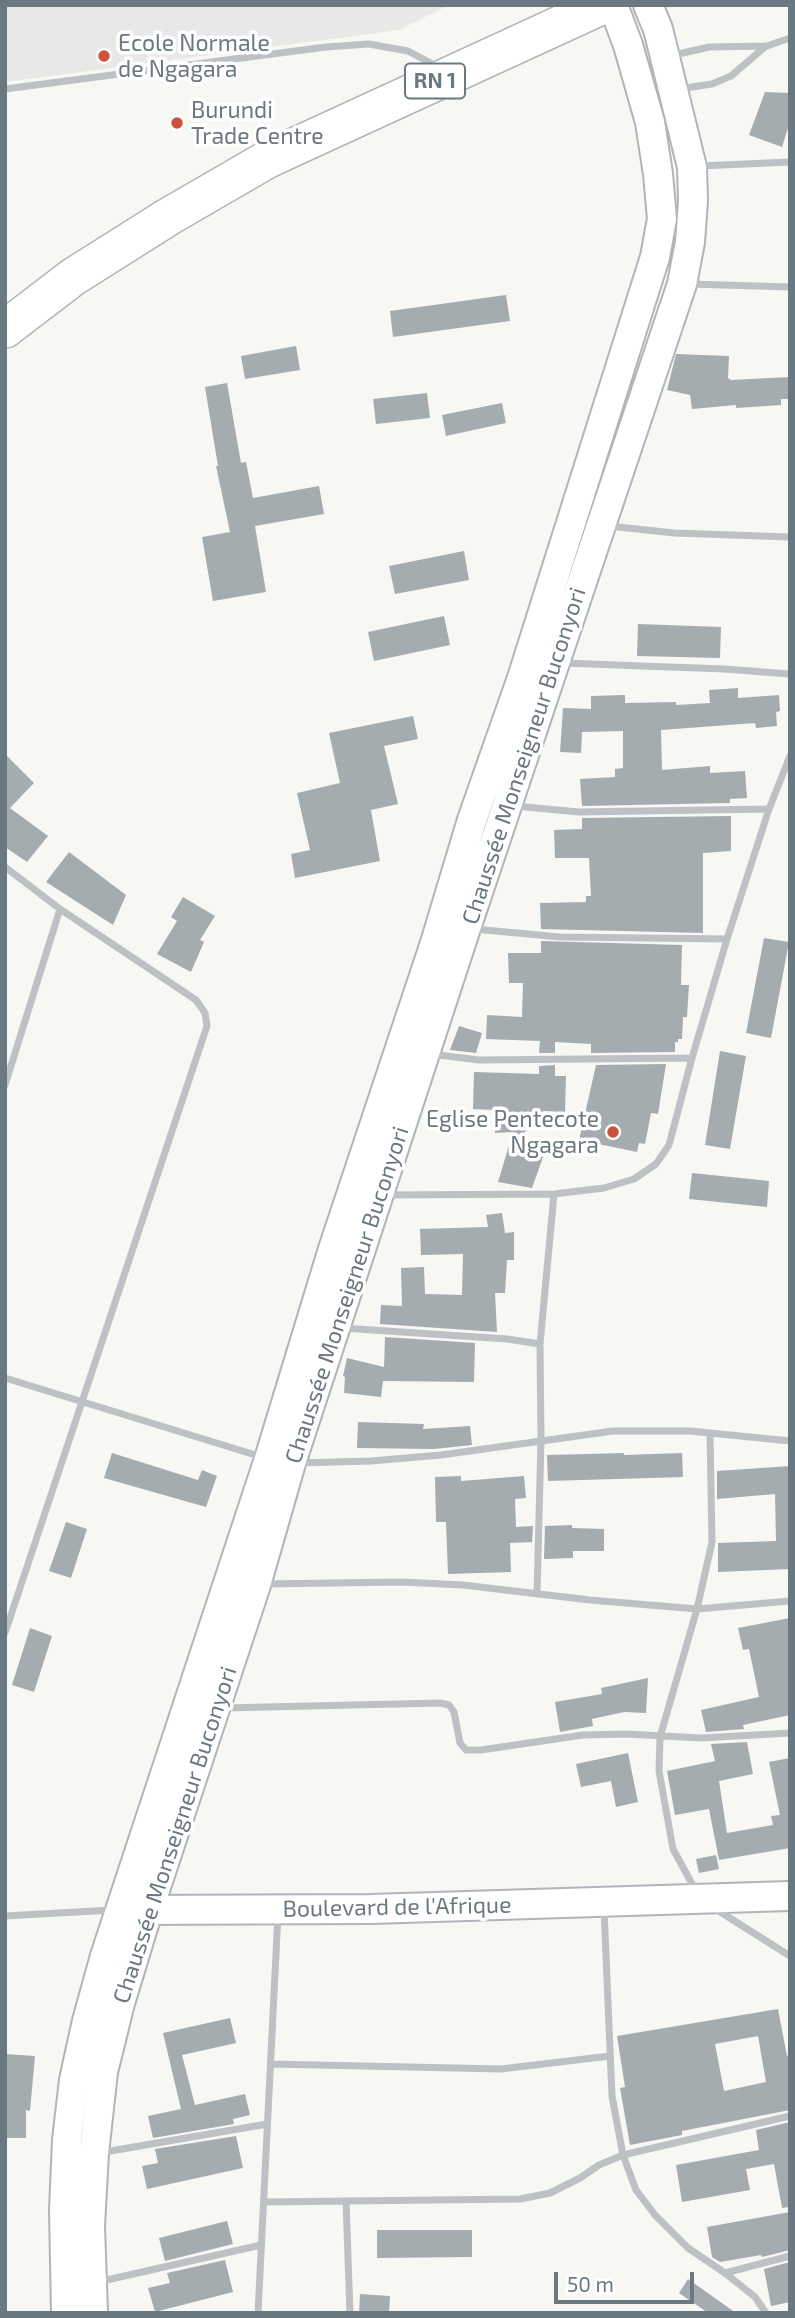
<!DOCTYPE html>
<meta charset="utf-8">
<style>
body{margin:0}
#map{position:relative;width:795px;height:2318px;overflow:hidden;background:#f7f7f4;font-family:"Exo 2",sans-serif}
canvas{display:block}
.frame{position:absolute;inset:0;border:7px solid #6a7981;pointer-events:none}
.scale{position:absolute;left:554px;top:2272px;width:140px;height:32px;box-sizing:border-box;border:4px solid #6a7981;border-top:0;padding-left:9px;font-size:21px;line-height:24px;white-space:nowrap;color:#6a7981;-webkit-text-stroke:5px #fff;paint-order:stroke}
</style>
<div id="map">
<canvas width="795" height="2318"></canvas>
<div class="frame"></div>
<div class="scale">50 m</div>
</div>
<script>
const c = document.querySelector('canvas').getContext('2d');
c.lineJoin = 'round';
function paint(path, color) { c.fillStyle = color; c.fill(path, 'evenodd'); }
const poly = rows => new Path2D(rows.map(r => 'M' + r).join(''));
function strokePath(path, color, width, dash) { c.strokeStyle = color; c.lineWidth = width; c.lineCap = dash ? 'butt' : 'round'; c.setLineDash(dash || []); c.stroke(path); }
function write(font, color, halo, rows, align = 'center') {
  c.font = font + ' "Exo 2",sans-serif'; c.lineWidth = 7; c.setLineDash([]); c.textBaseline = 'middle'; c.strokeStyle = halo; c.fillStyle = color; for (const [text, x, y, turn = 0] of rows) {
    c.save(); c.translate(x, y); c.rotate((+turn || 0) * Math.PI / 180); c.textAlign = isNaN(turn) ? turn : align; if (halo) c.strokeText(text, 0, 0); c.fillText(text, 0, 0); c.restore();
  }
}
paint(poly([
 [5,5,449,5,399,30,5,82]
]), '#e8e8e7');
paint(poly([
 [765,92,790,93,790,122,782,147,749,135],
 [506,295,510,321,393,337,390,311],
 [296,346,300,370,245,379,241,356],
 [676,354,729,356,728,378,731,380,790,377,790,399,781,399,781,405,736,408,736,405,692,409,690,395,667,390],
 [227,383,241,463,246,462,253,498,319,486,324,514,255,526,266,592,213,601,202,537,230,532,216,466,218,466,205,387],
 [427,393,430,418,376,424,373,399],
 [502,403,506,423,446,436,442,415],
 [464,551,469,580,395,594,389,566],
 [444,616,450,645,374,661,368,632],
 [638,624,721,627,720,658,637,656],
 [738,688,738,698,779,695,780,711,776,712,777,726,756,728,755,723,661,730,662,770,710,766,710,773,745,771,747,798,730,799,730,803,582,806,580,779,615,777,615,769,623,768,623,731,582,732,581,753,560,752,563,708,591,709,591,696,625,695,625,703,676,702,676,705,710,703,709,690],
 [413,716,418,739,384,746,398,804,371,810,380,861,295,878,291,854,310,850,297,793,340,783,329,733],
 [5,754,34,783,10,808,48,836,27,862,5,847],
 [731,816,731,851,703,853,703,933,541,929,540,903,586,902,586,896,591,896,589,858,555,858,554,830,582,829,582,818],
 [69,852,126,895,113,925,46,882],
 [183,897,215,916,200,940,204,942,191,972,157,954,177,921,171,917],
 [764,938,789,942,771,1038,746,1033],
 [541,941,682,945,681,985,689,985,687,1017,683,1017,682,1039,678,1039,678,1042,675,1042,675,1052,591,1053,591,1044,555,1042,555,1053,539,1053,540,1041,486,1039,487,1015,522,1017,523,983,509,983,508,953,541,953],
 [459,1026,482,1033,476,1053,450,1050],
 [720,1051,746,1056,730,1149,705,1145],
 [666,1064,658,1114,651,1113,645,1144,639,1143,637,1152,579,1140,596,1065],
 [555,1065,555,1076,566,1076,565,1112,543,1111,542,1123,525,1123,526,1152,543,1157,532,1188,498,1182,513,1132,495,1133,494,1110,473,1109,474,1072,539,1074,539,1066],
 [692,1173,769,1181,767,1207,689,1199],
 [502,1213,505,1233,514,1232,514,1260,507,1260,505,1293,495,1293,497,1332,380,1324,381,1305,402,1306,401,1268,424,1267,425,1294,462,1295,463,1254,421,1255,420,1229,488,1227,486,1215],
 [385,1337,475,1343,474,1382,383,1381,381,1397,344,1393,345,1377,343,1376,347,1358,384,1367],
 [358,1422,424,1424,423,1429,470,1426,472,1445,434,1449,357,1448],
 [112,1453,198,1480,202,1470,217,1476,206,1507,104,1478],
 [624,1453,624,1455,682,1453,683,1477,548,1481,547,1455],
 [790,1466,790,1569,718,1572,718,1543,776,1541,775,1494,717,1499,717,1471],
 [461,1476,461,1481,524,1476,526,1498,515,1499,516,1527,533,1526,532,1542,510,1543,511,1572,448,1574,446,1522,436,1522,435,1477],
 [66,1522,87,1529,71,1578,49,1571],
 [572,1525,572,1528,604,1529,604,1551,573,1551,573,1558,544,1559,545,1526],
 [790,1618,790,1715,743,1725,744,1729,706,1732,701,1710,759,1697,749,1649,743,1650,738,1628],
 [30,1628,52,1636,34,1692,12,1685],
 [648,1678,646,1713,624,1712,592,1719,593,1726,560,1732,555,1702,602,1694,601,1688],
 [747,1742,753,1774,719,1781,727,1833,773,1825,771,1816,780,1815,769,1762,790,1758,790,1848,719,1860,709,1809,675,1815,667,1771,715,1761,711,1744],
 [628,1753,638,1802,616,1807,611,1781,581,1787,576,1764],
 [716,1855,719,1869,699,1873,696,1859],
 [778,2009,787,2056,790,2055,790,2110,682,2131,682,2135,630,2145,620,2088,625,2087,617,2036],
 [758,2036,766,2082,724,2091,715,2044],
 [230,2018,236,2043,182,2055,195,2105,245,2094,250,2115,233,2119,234,2124,153,2138,148,2116,181,2109,163,2033],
 [6,2054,35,2056,30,2111,26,2110,26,2138,5,2138],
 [790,2122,790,2207,782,2208,774,2164,746,2169,750,2190,682,2202,676,2165,759,2150,756,2130],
 [236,2136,243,2168,147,2189,142,2166,158,2163,155,2149],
 [790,2212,790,2250,762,2257,761,2255,720,2262,712,2257,707,2227],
 [227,2221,233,2244,165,2261,159,2238],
 [377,2230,472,2230,472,2257,377,2258],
 [225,2260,233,2292,155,2312,148,2288,170,2283,167,2273],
 [790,2262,790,2302,771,2306,764,2269],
 [688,2279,736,2313,708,2313,679,2293],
 [360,2294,390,2296,389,2313,359,2313]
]), '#a5acb0');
const secondary = poly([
 [131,1910,370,1909,790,1896],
 [66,2313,64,2210,67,2140,74,2080,87,2021,105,1956,269,1459,333,1249,435,943,472,820,522,678,655,257,662,219,658,174,650,122,628,45,613,5],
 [93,2313,90,2226,94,2153,103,2072,120,2003,148,1911,256,1585,291,1463,466,928,682,284,690,242,693,201,692,167,658,29,648,5]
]);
const highway = poly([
 [5,329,73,277,168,217,268,159,603,5]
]);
strokePath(secondary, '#afb5b8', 32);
strokePath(highway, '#b1b5b7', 40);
strokePath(poly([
 [670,56,709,47,767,46,790,38],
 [5,89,326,47,369,44,408,51,438,67],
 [679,89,712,84,731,76,766,46],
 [700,166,790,162],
 [689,284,790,287],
 [609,526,674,533,790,537],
 [562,663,724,669,790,674],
 [515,806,579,812,769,809],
 [5,867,60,909,196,1000,205,1013,207,1026,5,1633],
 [474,929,560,937,727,939],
 [430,1054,479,1060,692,1058],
 [5,1085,60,909],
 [385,1195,554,1194,604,1188,634,1179,656,1164,669,1145,692,1058,727,939,769,809,790,756],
 [342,1328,507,1339,540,1344],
 [5,1378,262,1457],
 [298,1463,371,1461,441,1455,613,1431,690,1431,790,1441],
 [264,1584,402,1582,463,1585,590,1600,697,1609,790,1601],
 [537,1594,541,1440,540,1344,554,1194],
 [223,1708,440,1703,449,1705,454,1712,460,1743,466,1750,481,1750,583,1735,626,1734,701,1738,790,1733],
 [697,1893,673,1849,659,1771,660,1737,697,1609,712,1542,710,1433],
 [714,1908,790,1956],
 [604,1909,612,2096,623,2155,636,2190,655,2215,688,2248,725,2273,755,2297,766,2313],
 [5,1916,112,1910],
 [271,2064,501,2069,610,2056],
 [99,2153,267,2124],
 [346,2201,350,2313],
 [264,2202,520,2199,550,2193,580,2178,599,2165,623,2155,790,2116],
 [725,2273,790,2256],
 [98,2282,261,2245],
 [258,2313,278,1914]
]), '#bdc1c4', 7);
strokePath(secondary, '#fff', 28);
strokePath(highway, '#fff', 37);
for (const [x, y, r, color] of [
 [104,56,7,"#cc513f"],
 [177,123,7,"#cc513f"],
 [613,1132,7,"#cc513f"]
]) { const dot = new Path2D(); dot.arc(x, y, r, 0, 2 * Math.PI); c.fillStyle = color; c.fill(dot); strokePath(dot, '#fff', 2.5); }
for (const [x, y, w] of [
 [435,81,60]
]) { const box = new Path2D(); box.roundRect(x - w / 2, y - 17.5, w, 35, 5); c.fillStyle = '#fff'; c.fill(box); strokePath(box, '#6a7981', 2); }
write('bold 21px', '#6a7981', null, [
 ["RN 1",435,81]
]);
write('23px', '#6a7981', '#fff', [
 ["Ecole Normale",118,43],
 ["de Ngagara",118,69],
 ["Burundi",191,110],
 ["Trade Centre",191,136],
 ["Eglise Pentecote",599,1119,"right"],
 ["Ngagara",599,1145,"right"]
], 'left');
write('23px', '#6a7981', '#fff', [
 ["Chaussée Monseigneur Buconyori",524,756,-72],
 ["Chaussée Monseigneur Buconyori",347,1295,-72],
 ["Chaussée Monseigneur Buconyori",175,1835,-72],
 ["Boulevard de l'Afrique",397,1907,-1]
]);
</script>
